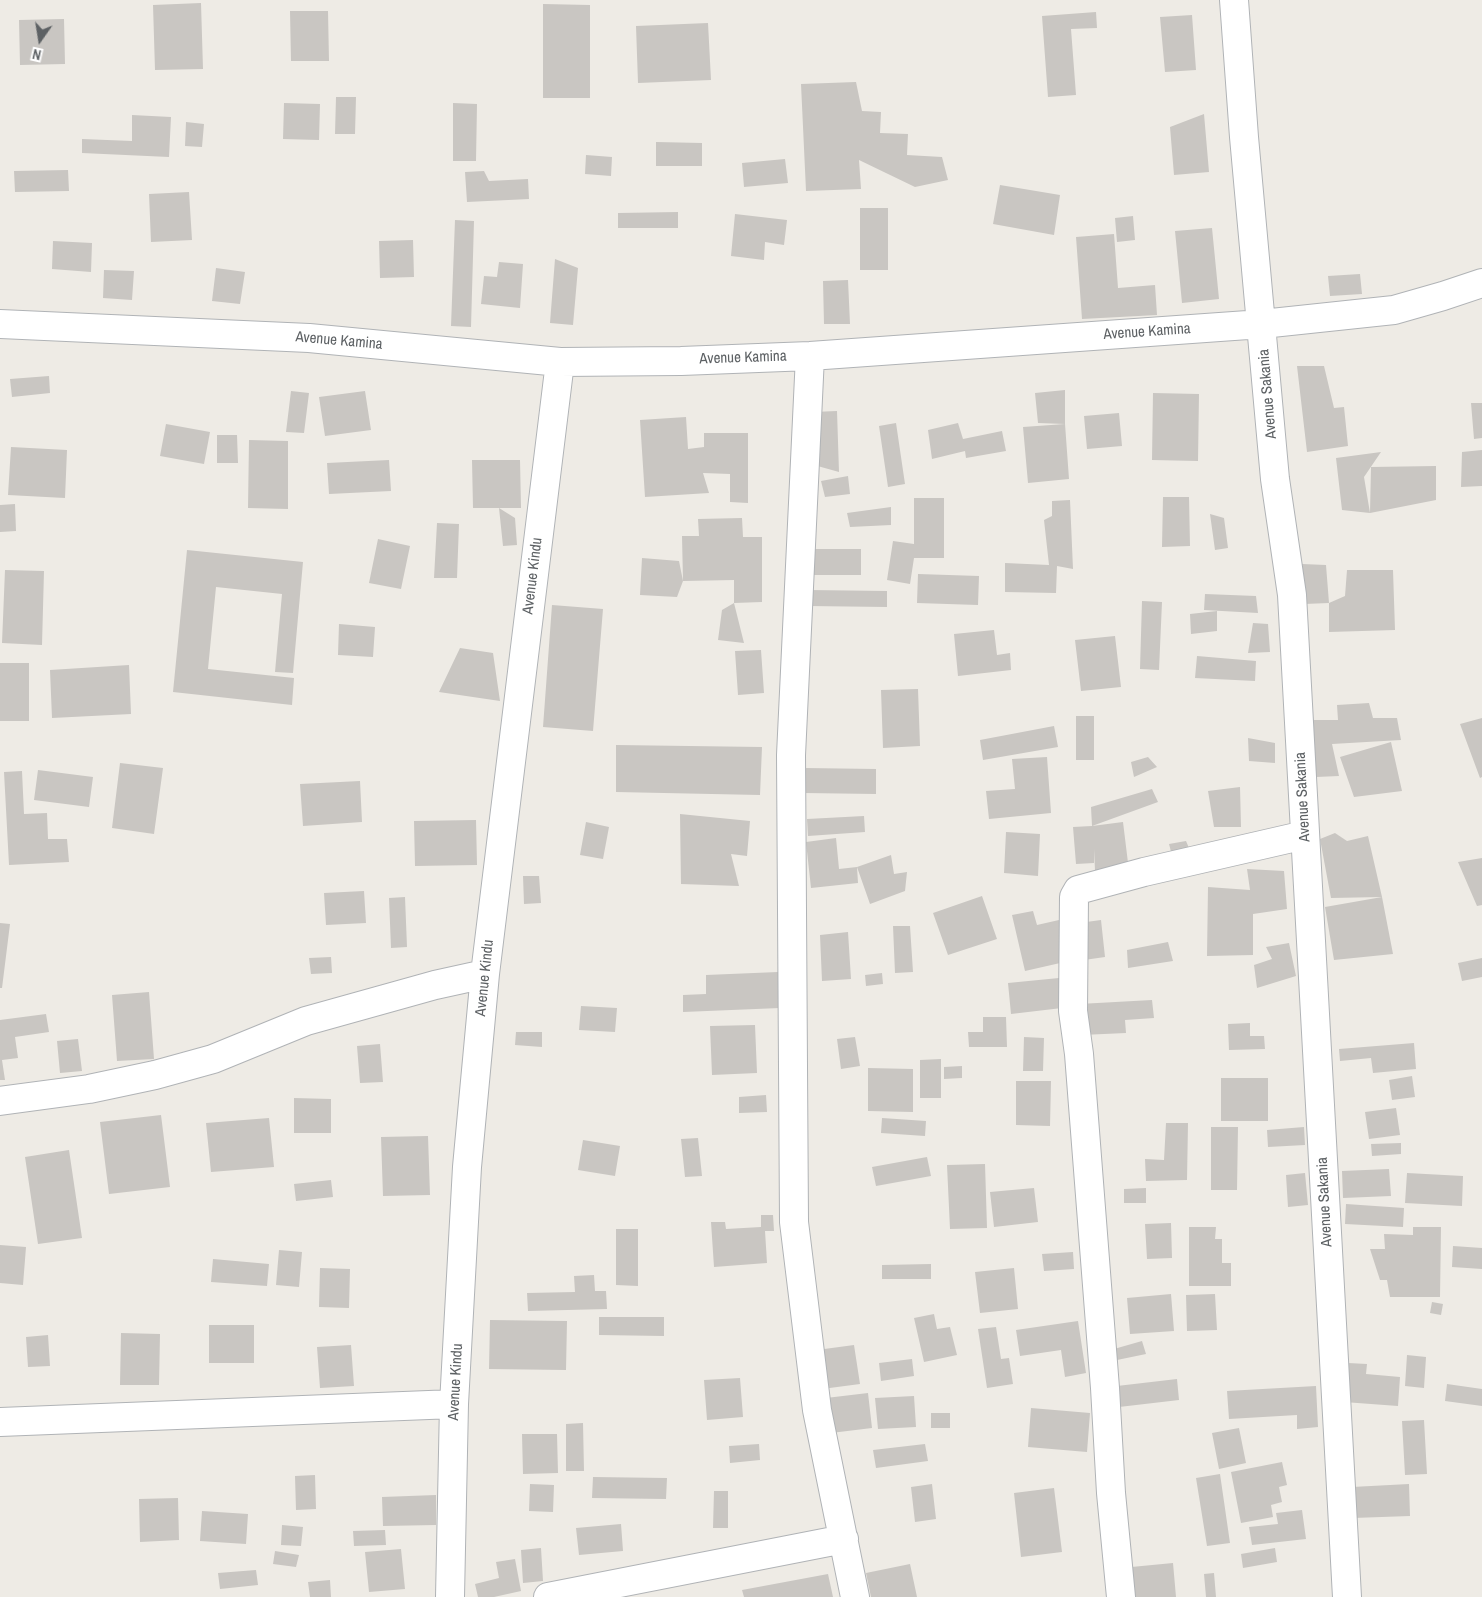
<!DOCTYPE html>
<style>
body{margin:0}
#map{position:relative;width:1482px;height:1597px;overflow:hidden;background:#eeebe5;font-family:"Archivo Narrow",sans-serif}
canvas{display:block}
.north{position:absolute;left:15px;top:15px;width:50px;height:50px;-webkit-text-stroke:4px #fff;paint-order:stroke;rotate:193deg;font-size:14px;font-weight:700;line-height:20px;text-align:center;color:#5d6164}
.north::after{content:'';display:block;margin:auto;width:18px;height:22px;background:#5d6164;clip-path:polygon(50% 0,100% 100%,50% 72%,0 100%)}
</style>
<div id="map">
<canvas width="1482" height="1597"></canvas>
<div class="north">N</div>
</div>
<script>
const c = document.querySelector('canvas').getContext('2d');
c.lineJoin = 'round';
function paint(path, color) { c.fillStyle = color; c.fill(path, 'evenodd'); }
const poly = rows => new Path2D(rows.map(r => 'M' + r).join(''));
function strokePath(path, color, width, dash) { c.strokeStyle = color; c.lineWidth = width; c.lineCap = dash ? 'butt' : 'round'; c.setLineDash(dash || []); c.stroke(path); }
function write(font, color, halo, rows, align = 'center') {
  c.font = font + ' "Archivo Narrow",sans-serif'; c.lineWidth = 4; c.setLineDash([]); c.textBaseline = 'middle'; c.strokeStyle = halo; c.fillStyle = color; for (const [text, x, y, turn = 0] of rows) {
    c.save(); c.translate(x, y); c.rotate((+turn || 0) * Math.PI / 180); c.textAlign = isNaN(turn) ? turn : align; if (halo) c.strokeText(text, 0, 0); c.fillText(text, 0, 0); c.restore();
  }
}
paint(poly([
 [201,3,203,69,155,70,153,5],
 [543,4,590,5,590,98,543,98],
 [290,11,328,11,329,61,291,61],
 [1096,12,1097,28,1071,29,1076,95,1048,97,1042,16],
 [1192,15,1196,70,1165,72,1160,17],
 [64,19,65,64,20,65,19,20],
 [708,23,711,80,638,83,636,26],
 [856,82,862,111,881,112,880,133,908,134,907,155,942,157,948,180,915,187,859,160,861,189,806,191,801,84],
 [336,97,356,97,355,134,335,134],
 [284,103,320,104,319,140,283,139],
 [453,103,477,104,476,161,453,161],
 [1204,114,1209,172,1174,175,1170,127],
 [132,115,171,117,169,157,82,153,82,139,132,141],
 [186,122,204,124,202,147,185,146],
 [656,142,702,143,702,166,656,166],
 [586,155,612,157,611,176,585,174],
 [785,159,788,183,744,187,742,163],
 [68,170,69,191,15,192,14,171],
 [484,171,489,181,528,179,529,199,467,202,465,172],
 [1000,185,1060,195,1054,235,993,224],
 [189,192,192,240,151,242,149,194],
 [860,208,888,208,888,270,860,270],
 [678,212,678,228,618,228,618,213],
 [735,214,787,220,784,245,765,242,764,260,731,256],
 [1133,216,1135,240,1117,242,1115,218],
 [455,220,474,221,471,327,451,326],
 [1212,228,1219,299,1182,303,1175,231],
 [1114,234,1118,288,1155,285,1157,315,1082,319,1076,237],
 [413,240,414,277,380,278,379,241],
 [53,241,92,243,91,272,52,269],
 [555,259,578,268,573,325,550,323],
 [499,262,523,264,520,308,481,304,484,276,497,277],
 [216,268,245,272,240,304,212,301],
 [104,270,134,271,132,300,103,298],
 [1360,274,1362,294,1330,296,1328,276],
 [848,280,850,324,824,324,823,281],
 [1297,366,1324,366,1334,408,1344,407,1348,446,1307,452],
 [49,376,50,393,12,397,10,379],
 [1065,390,1065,424,1038,423,1035,393],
 [291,391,309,393,304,433,286,432],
 [365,391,371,430,325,436,319,397],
 [1153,393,1199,394,1198,461,1152,460],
 [1471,403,1482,403,1482,438,1474,439],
 [837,411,839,472,814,465,813,412],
 [1119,413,1122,446,1087,449,1084,416],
 [686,417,688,449,704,447,704,433,748,433,748,503,730,502,730,474,703,473,709,493,645,497,640,420],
 [896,423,905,484,888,487,879,426],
 [958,423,963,439,1002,431,1006,451,966,458,965,451,932,459,928,430],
 [166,424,210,432,204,464,160,456],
 [1065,424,1069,479,1028,483,1023,427],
 [217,435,237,435,238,463,217,463],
 [249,440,288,441,288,509,248,508],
 [11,447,67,450,65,498,8,495],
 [1482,450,1482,486,1461,487,1462,452],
 [1381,452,1364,477,1370,513,1342,510,1336,458],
 [389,460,391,491,329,494,327,463],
 [472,460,520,460,521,508,473,508],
 [1436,466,1436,500,1370,513,1371,467],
 [848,476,850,494,825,497,821,481],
 [1163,497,1189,497,1190,546,1162,547],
 [914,498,944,498,944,558,914,558,910,584,887,580,893,541,914,544],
 [1070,500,1073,569,1057,566,1056,593,1005,592,1005,563,1049,565,1044,520,1052,516,1052,501],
 [15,504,16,531,0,532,0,505],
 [891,507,891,525,850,527,847,513],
 [499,508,515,518,517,545,503,546],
 [1210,514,1224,518,1228,548,1215,550],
 [742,518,743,537,762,537,762,602,734,603,734,580,683,581,682,536,699,536,698,519],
 [437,523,459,524,457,578,434,578],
 [378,539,410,546,401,589,369,583],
 [812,549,861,549,861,575,813,575],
 [187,550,303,562,293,673,275,672,282,594,216,587,208,669,294,678,292,705,173,692],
 [642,558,679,561,683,581,677,597,640,595],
 [1302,564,1326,565,1329,603,1304,604],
 [5,570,44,571,42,645,2,643],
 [1347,570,1393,570,1395,630,1329,632,1329,603,1345,596],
 [918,574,979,576,978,605,917,603],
 [808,590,887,591,887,607,808,606],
 [1205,594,1256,596,1258,613,1204,610],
 [1142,601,1162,602,1159,670,1140,669],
 [734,603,744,643,718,640,722,610],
 [552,605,603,609,593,731,543,727],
 [1217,611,1217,631,1191,634,1190,614],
 [1253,623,1268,624,1270,652,1248,653],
 [339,624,375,627,373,657,338,655],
 [994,630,997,655,1010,653,1011,670,958,676,954,634],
 [1115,636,1121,687,1081,691,1075,640],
 [460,648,493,653,500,701,439,692],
 [761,650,764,693,738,695,735,651],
 [1197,656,1256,661,1255,681,1195,678],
 [0,663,29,663,29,721,0,721],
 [129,665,131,714,52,718,50,670],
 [918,689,920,746,883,748,881,690],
 [1369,703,1373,718,1397,718,1401,740,1332,744,1339,776,1316,777,1313,720,1338,720,1337,705],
 [1076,716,1094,716,1094,760,1076,760],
 [1482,718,1482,777,1480,778,1460,724],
 [1054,726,1058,747,983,760,980,740],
 [1248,738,1275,743,1275,763,1249,761],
 [1391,742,1402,791,1354,797,1340,757],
 [616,745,762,747,760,795,616,792],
 [1047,757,1051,813,989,819,986,791,1015,789,1012,759],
 [1148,757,1157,767,1134,777,1131,762],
 [120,763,163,768,154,834,112,828],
 [805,768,876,769,876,794,804,793],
 [38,770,93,777,89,807,34,800],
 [22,771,24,814,47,813,48,839,67,839,69,862,9,865,4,772],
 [360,781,362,822,303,826,300,784],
 [1240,787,1241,827,1214,827,1208,791],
 [1152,789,1158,802,1092,826,1123,822,1129,871,1095,870,1094,849,1094,863,1076,864,1073,827,1092,826,1091,807],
 [680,814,750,821,747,856,731,854,739,886,681,884],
 [864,816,865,832,808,836,807,819],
 [476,820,477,865,415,866,414,821],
 [586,822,609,827,603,859,580,855],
 [1006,832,1040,834,1038,876,1004,873],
 [1335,833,1347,841,1368,836,1382,897,1331,898,1320,839],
 [836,838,839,869,857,867,858,883,811,888,806,842],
 [1186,841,1192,855,1174,863,1169,844],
 [891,855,894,874,907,872,905,891,870,904,857,867],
 [1482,858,1482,905,1477,906,1458,862],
 [1247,869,1284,871,1287,909,1253,914,1253,955,1207,956,1208,887,1250,890],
 [523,876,539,876,541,903,524,904],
 [364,891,366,923,326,925,324,893],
 [982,896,997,939,948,955,933,913],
 [405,897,407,947,391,948,389,898],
 [1382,897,1393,954,1334,960,1325,907],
 [1033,911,1037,925,1059,920,1069,961,1025,971,1012,915],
 [1101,920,1105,957,1084,960,1079,923],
 [0,923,10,924,2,988,0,988],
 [893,926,910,926,913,972,895,973],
 [848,932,851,979,822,981,820,935],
 [1168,942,1173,961,1128,968,1127,950],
 [1289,943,1296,976,1257,988,1254,965,1272,959,1266,947],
 [331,957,332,973,311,974,309,958],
 [1482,958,1482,977,1462,981,1458,963],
 [778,972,780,1008,683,1012,683,995,706,994,706,975],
 [882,973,883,984,866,986,865,975],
 [1059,978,1062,1008,1011,1014,1008,983],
 [149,992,154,1059,117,1061,112,995],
 [1152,1000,1154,1018,1125,1020,1126,1033,1082,1035,1079,1004],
 [581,1006,617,1008,615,1032,579,1030],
 [46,1014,49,1032,15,1037,18,1058,2,1060,5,1080,0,1080,0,1020],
 [983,1017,1006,1017,1007,1047,969,1047,968,1032,983,1032],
 [1250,1023,1250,1036,1264,1036,1265,1049,1229,1050,1228,1024],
 [755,1025,757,1073,712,1075,710,1026],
 [516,1032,542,1032,542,1047,515,1045],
 [855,1037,860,1066,841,1069,837,1039],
 [1024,1037,1044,1038,1043,1071,1023,1071],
 [78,1039,82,1071,60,1073,57,1041],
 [1414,1043,1416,1069,1373,1073,1371,1058,1340,1061,1339,1049],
 [380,1044,383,1082,360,1083,357,1046],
 [941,1059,941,1098,920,1098,920,1060],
 [962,1066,962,1078,944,1079,944,1067],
 [868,1068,913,1069,913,1112,868,1111],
 [1412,1076,1415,1097,1392,1100,1389,1080],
 [1221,1078,1268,1078,1268,1121,1221,1121],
 [1016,1081,1051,1081,1050,1126,1016,1125],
 [766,1095,767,1112,739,1113,739,1097],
 [294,1098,331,1099,331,1133,294,1133],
 [1396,1108,1400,1135,1369,1139,1365,1112],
 [161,1115,170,1187,109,1194,100,1122],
 [269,1118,274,1167,211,1172,206,1123],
 [882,1118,926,1121,925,1136,881,1133],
 [1166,1123,1188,1123,1187,1180,1146,1181,1145,1159,1164,1160],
 [1211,1127,1238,1127,1237,1190,1211,1190],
 [1304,1127,1305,1145,1268,1147,1267,1130],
 [428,1136,430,1195,383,1196,381,1137],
 [698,1138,702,1176,685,1177,681,1139],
 [583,1140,620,1146,615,1176,578,1170],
 [1401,1143,1401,1154,1372,1156,1371,1144],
 [69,1150,82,1238,38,1244,25,1157],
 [927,1157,931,1176,876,1186,872,1167],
 [985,1164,987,1228,950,1229,947,1165],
 [1389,1169,1391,1196,1343,1198,1342,1171],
 [1305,1173,1308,1205,1288,1207,1286,1175],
 [1407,1173,1463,1176,1462,1206,1405,1203],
 [331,1180,333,1197,296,1201,294,1184],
 [1034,1188,1038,1222,994,1227,990,1192],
 [1146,1188,1146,1203,1124,1203,1124,1189],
 [1346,1204,1404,1208,1403,1227,1345,1224],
 [761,1215,773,1215,774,1231,765,1231,767,1263,714,1267,711,1222,725,1222,726,1229,761,1227],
 [1171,1223,1172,1258,1147,1259,1145,1224],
 [1189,1227,1216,1227,1215,1239,1222,1239,1222,1263,1231,1263,1231,1286,1189,1286],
 [1413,1227,1441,1227,1440,1297,1390,1297,1387,1280,1380,1280,1370,1249,1385,1249,1384,1234,1413,1235],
 [616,1229,638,1229,638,1286,616,1285],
 [0,1245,26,1247,23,1285,0,1283],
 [1453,1246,1482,1248,1482,1269,1452,1267],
 [279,1250,302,1252,299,1287,276,1285],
 [1073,1252,1074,1269,1044,1271,1042,1254],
 [213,1259,269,1264,267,1286,211,1282],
 [931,1264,931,1279,882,1279,882,1265],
 [320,1268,350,1269,349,1308,319,1307],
 [1014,1268,1018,1309,980,1313,975,1272],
 [594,1275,595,1291,606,1291,607,1309,528,1311,527,1293,575,1292,574,1276],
 [1171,1294,1174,1331,1130,1334,1127,1298],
 [1215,1294,1217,1330,1187,1331,1186,1295],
 [1432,1302,1443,1304,1441,1315,1430,1313],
 [934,1314,937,1329,950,1327,957,1355,924,1362,914,1318],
 [599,1317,664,1317,664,1336,599,1335],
 [490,1320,567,1321,566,1370,489,1369],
 [1078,1321,1086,1373,1065,1377,1061,1350,1020,1356,1016,1330],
 [209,1325,254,1325,254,1363,209,1363],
 [996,1327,1001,1359,1009,1358,1013,1384,987,1388,978,1329],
 [121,1333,160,1334,159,1385,120,1385],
 [48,1335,50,1366,28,1367,26,1337],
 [1142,1341,1146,1354,1117,1360,1114,1349],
 [351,1345,354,1386,320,1388,317,1347],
 [854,1345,860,1384,822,1389,817,1350],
 [1407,1355,1426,1357,1424,1388,1405,1386],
 [912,1359,914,1376,881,1381,879,1363],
 [1348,1363,1367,1364,1366,1374,1400,1377,1398,1406,1344,1402],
 [740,1378,743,1417,707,1420,704,1380],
 [1177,1379,1179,1400,1119,1407,1117,1386],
 [1447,1384,1482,1389,1482,1406,1445,1401],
 [1316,1386,1318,1427,1297,1429,1297,1415,1229,1419,1227,1391],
 [868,1393,872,1428,831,1433,826,1398],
 [914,1396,916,1427,878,1429,875,1398],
 [1031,1408,1090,1413,1087,1452,1028,1447],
 [931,1413,950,1413,950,1428,931,1428],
 [1424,1420,1427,1474,1405,1475,1402,1421],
 [583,1423,584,1471,566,1471,566,1424],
 [1239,1428,1246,1463,1219,1469,1212,1433],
 [522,1434,557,1434,558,1473,523,1474],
 [759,1444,760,1460,730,1463,729,1446],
 [925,1444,928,1461,876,1468,873,1450],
 [1282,1462,1287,1485,1279,1487,1282,1502,1271,1505,1273,1517,1241,1523,1231,1472],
 [1220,1474,1230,1543,1207,1546,1196,1478],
 [315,1475,316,1509,296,1510,295,1476],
 [593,1477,667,1478,666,1499,592,1498],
 [530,1484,554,1485,553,1512,529,1511],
 [932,1484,936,1519,915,1522,911,1487],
 [1409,1484,1410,1516,1353,1518,1352,1487],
 [1054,1488,1062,1552,1021,1557,1014,1493],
 [714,1491,728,1491,728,1528,713,1528],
 [436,1495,436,1525,383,1526,382,1497],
 [178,1498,179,1540,140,1542,139,1499],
 [1302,1510,1306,1539,1252,1545,1249,1527,1278,1524,1276,1513],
 [202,1511,248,1514,246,1544,200,1541],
 [621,1524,623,1551,579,1555,576,1528],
 [282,1525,303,1527,301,1546,281,1545],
 [385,1530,386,1545,354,1546,353,1531],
 [541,1548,543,1581,523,1583,521,1550],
 [1275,1548,1277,1562,1243,1568,1241,1554],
 [401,1549,405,1589,369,1592,365,1552],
 [275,1551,299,1555,296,1567,273,1564],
 [515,1559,521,1591,494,1597,478,1597,475,1584,499,1578,496,1562],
 [1173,1563,1176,1597,1124,1597,1121,1568],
 [910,1564,917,1597,871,1597,866,1573],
 [256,1570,258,1585,220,1589,218,1573],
 [1214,1573,1216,1597,1206,1597,1204,1574],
 [828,1574,833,1597,744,1597,742,1590],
 [330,1580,331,1597,310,1597,308,1582]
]), '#c9c6c2');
const minor = poly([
 [1234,0,1244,137,1275,479,1292,595,1347,1597],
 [0,324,309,338,560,362,681,361,810,356,1262,324,1394,310,1443,296,1482,283],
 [810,356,791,755,794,1222,817,1410,855,1597],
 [0,1101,89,1089,155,1075,213,1059,306,1021,435,985,485,974],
 [0,1422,454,1404],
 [450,1597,454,1404,467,1167,485,974,560,362],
 [548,1597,844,1539],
 [1121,1597,1111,1493,1105,1388,1079,1054,1073,1011,1074,897,1078,890,1144,872,1305,835]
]);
strokePath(minor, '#b0b3b6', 30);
strokePath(minor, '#fff', 28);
write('15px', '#5d6164', '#fff', [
 ["Avenue Kamina",1147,332,-4],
 ["Avenue Kamina",339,341,5],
 ["Avenue Kamina",743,358,-2],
 ["Avenue Sakania",1268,394,-95],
 ["Avenue Kindu",533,576,-83],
 ["Avenue Sakania",1303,797,-93],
 ["Avenue Kindu",485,978,-84],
 ["Avenue Sakania",1325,1202,-93],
 ["Avenue Kindu",456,1382,-87]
]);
</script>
